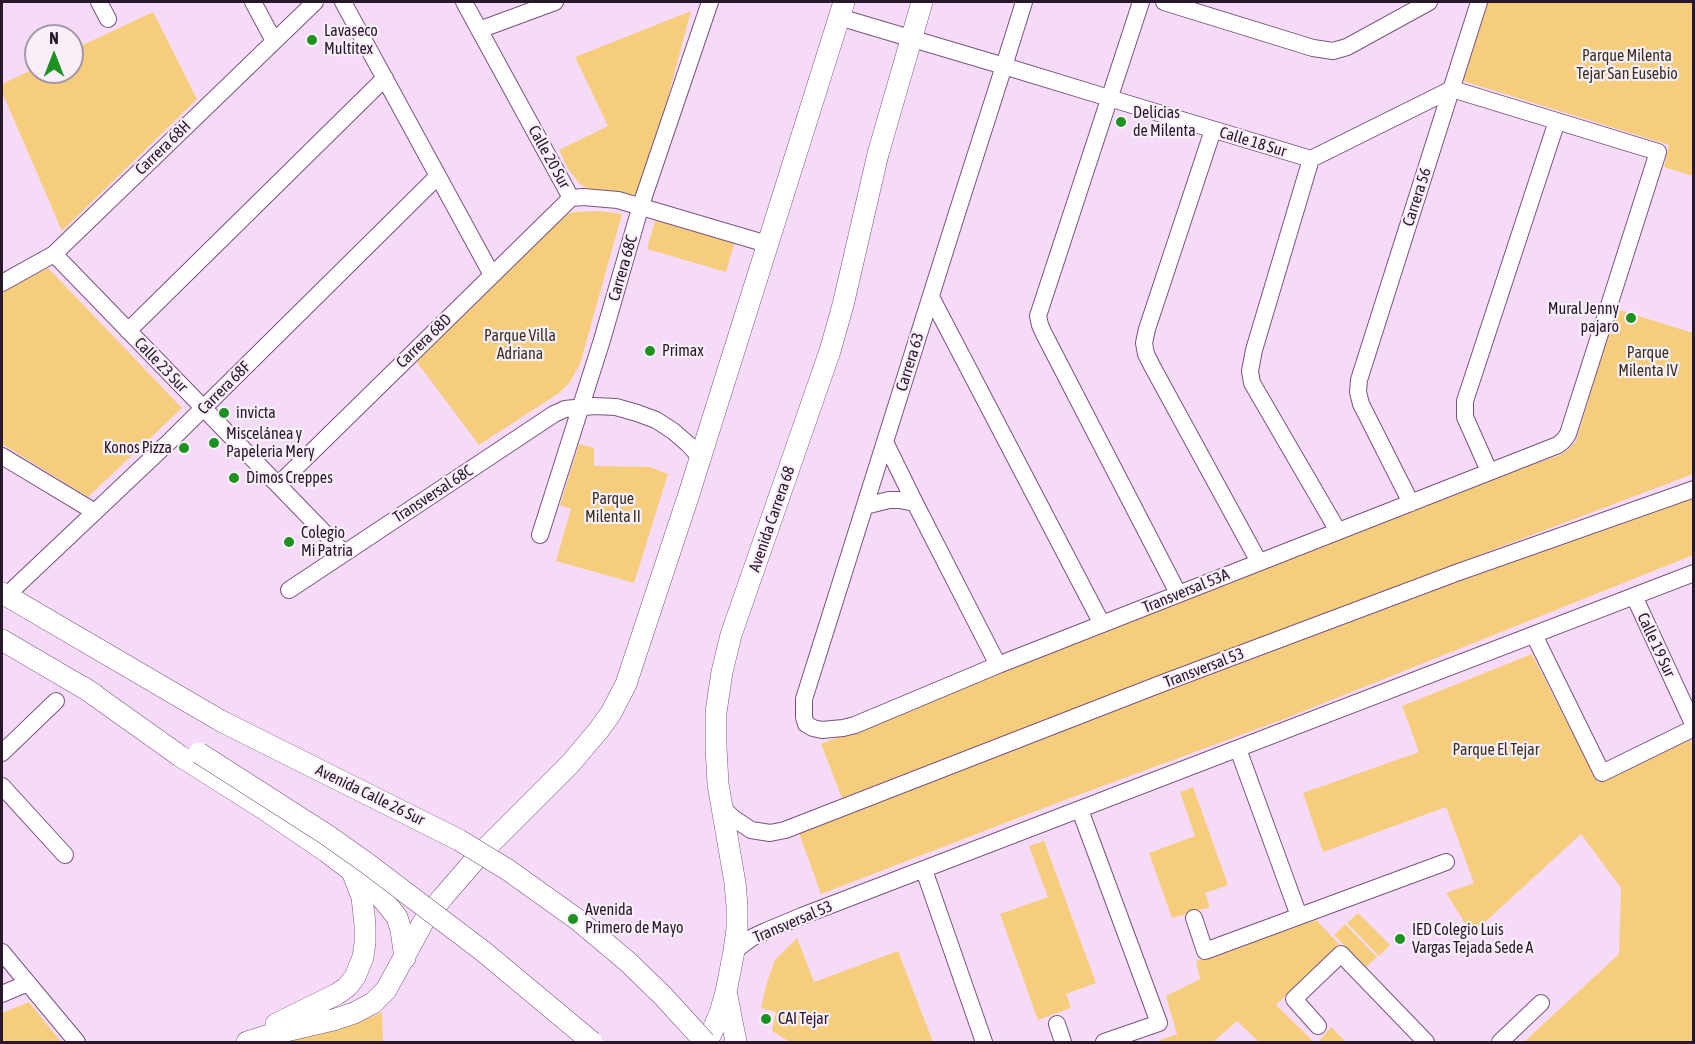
<!DOCTYPE html>
<meta charset="utf-8">
<style>
body{margin:0}
#map{position:relative;width:1695px;height:1044px;overflow:hidden;background:#f6dbf9;font-family:"Asap Condensed",sans-serif}
canvas{display:block}
.frame{position:absolute;inset:0;border:3px solid #29182b;pointer-events:none}
.north{position:absolute;left:24px;top:24px;width:60px;height:60px;box-sizing:border-box;background:#f8eff9;border:2px solid #a599a7;border-radius:50%;rotate:0deg;font-size:16px;font-weight:700;line-height:24px;text-align:center;color:#29182b}
.north::after{content:'';display:block;margin:auto;width:21px;height:27px;background:#1c9320;clip-path:polygon(50% 0,100% 100%,50% 72%,0 100%)}
</style>
<div id="map">
<canvas width="1695" height="1044"></canvas>
<div class="frame"></div>
<div class="north">N</div>
</div>
<script>
const c = document.querySelector('canvas').getContext('2d');
c.lineJoin = 'round';
function paint(path, color) { c.fillStyle = color; c.fill(path, 'evenodd'); }
const poly = rows => new Path2D(rows.map(r => 'M' + r).join(''));
function strokePath(path, color, width, dash) { c.strokeStyle = color; c.lineWidth = width; c.lineCap = dash ? 'butt' : 'round'; c.setLineDash(dash || []); c.stroke(path); }
function write(font, color, halo, rows, align = 'center') {
  c.font = font + ' "Asap Condensed",sans-serif'; c.lineWidth = 4.5; c.setLineDash([]); c.textBaseline = 'middle'; c.strokeStyle = halo; c.fillStyle = color; for (const [text, x, y, turn = 0] of rows) {
    c.save(); c.translate(x, y); c.rotate((+turn || 0) * Math.PI / 180); c.textAlign = isNaN(turn) ? turn : align; if (halo) c.strokeText(text, 0, 0); c.fillText(text, 0, 0); c.restore();
  }
}
paint(poly([
 [1485,2,1693,2,1693,176,1664,167,1669,145,1463,81,1482,20],
 [691,11,643,191,639,194,628,195,587,188,580,184,568,169,559,150,608,126,575,57],
 [153,12,197,99,62,231,2,92,2,84,36,68,36,72,72,72,72,50],
 [599,211,622,214,580,364,570,382,559,393,479,445,416,361,563,216,574,212],
 [656,218,735,241,726,272,647,249],
 [48,268,182,408,88,497,2,444,2,292],
 [1616,309,1693,333,1693,474,1204,659,842,798,821,744,1242,576,1418,504,1560,455,1569,449,1576,441],
 [579,444,594,448,594,466,650,467,668,474,634,583,556,561,571,509,560,505],
 [1693,497,1693,555,1284,719,1062,801,821,894,799,833,951,769,1444,585],
 [1532,654,1598,783,1690,740,1694,747,1693,1042,1524,1042,1619,954,1621,888,1581,834,1472,934,1446,893,1474,883,1446,807,1323,852,1303,793,1419,752,1402,706],
 [1193,787,1228,885,1205,893,1210,907,1172,918,1149,853,1195,836,1180,792],
 [1044,841,1096,983,1066,994,1071,1008,1038,1020,1000,914,1048,897,1029,846],
 [1358,913,1390,945,1379,956,1347,923],
 [1316,920,1340,945,1276,1005,1314,1042,1259,1042,1237,1021,1213,1042,1155,1042,1177,1034,1166,996,1200,979,1196,961],
 [1345,924,1377,957,1366,967,1334,935],
 [797,938,814,982,898,951,933,1042,790,1042,772,1031,776,1012,761,1008,767,982,775,960],
 [29,1002,61,1042,2,1042,2,1013],
 [382,1012,383,1042,284,1042,309,1035,349,1026,374,1016],
 [1331,1027,1346,1042,1318,1042]
]), '#f6cd7c');
const minor = poly([
 [99,2,108,19],
 [253,2,274,41],
 [343,2,492,275],
 [464,2,571,198],
 [1141,2,1038,316,1040,325,1044,334,1178,593],
 [1164,2,1313,48,1333,51,1347,47,1429,2],
 [839,17,1004,66,1109,98,1311,159,1452,89,1658,152,1568,434,1564,440,1558,445,998,665,855,725,843,728,822,730,813,728,806,724,804,717,804,699,957,213,1004,66,1024,2],
 [479,30,555,2],
 [1213,130,1147,329,1144,343,1146,354,1152,366,1259,562],
 [1311,159,1254,350,1250,371,1252,383,1338,531],
 [571,198,583,197,618,200,767,244],
 [54,254,344,553],
 [2,283,54,254,315,2],
 [931,297,1102,624],
 [128,331,385,78],
 [885,442,915,503,998,665],
 [2,456,95,512],
 [1489,471,1465,417,1465,401,1557,121],
 [278,485,571,198],
 [1411,503,1361,404,1358,392,1359,380,1479,2],
 [865,506,889,500,899,500,915,503],
 [540,535,602,340,641,205,710,2],
 [289,590,554,414,565,409,594,406,616,407,637,413,656,420,673,431,688,444,700,457],
 [6,596,171,440,438,176],
 [1634,596,1694,726],
 [1534,635,1602,773,1694,728],
 [1238,749,1299,916],
 [2,753,56,701],
 [2,786,65,855],
 [722,807,733,818,751,830,770,833,785,830,1163,683,1456,573,1694,489],
 [1080,810,1159,1023,1104,1042],
 [924,870,984,1042],
 [1194,918,1205,951,1446,862],
 [734,951,753,937,766,931,802,916,1694,573],
 [2,952,77,1042],
 [2,994,28,983],
 [1057,1024,1063,1042],
 [1318,1026,1294,999,1341,954,1426,1042],
 [1500,1042,1541,1003]
]);
const major = poly([
 [2,593,221,721],
 [2,640,94,694],
 [83,687,180,756,264,809,327,852,366,882,380,896,397,917,401,930,405,958],
 [727,996,736,1042],
 [276,1024,337,994,347,987,355,977,363,957,365,943,365,925,362,897,353,874],
 [247,1042,273,1034,333,1020,354,1013,373,1003,386,990,425,919,443,897,481,853,570,764,598,731,611,713,626,684,689,494,844,2],
 [705,1042,711,1034,720,1013,726,992,734,951,737,929,737,906,735,883,718,784,716,747,716,712,722,672,731,635,830,351,843,305,878,154,922,2]
]);
strokePath(minor, '#7a527e', 18);
strokePath(major, '#7a527e', 22);
strokePath(minor, '#fff', 16);
strokePath(major, '#fff', 21);
const majorBridge = poly([
 [221,721,459,840,508,870,578,920,628,962,663,996,705,1042],
 [199,753,327,835,368,864,484,952,592,1042]
]);
strokePath(majorBridge, '#7a527e', 22, []);
strokePath(majorBridge, '#fff', 21);
for (const [x, y, r, color] of [
 [312,40,6,"#1c9320"],
 [1121,122,6,"#1c9320"],
 [1631,318,6,"#1c9320"],
 [650,351,6,"#1c9320"],
 [224,413,6,"#1c9320"],
 [214,443,6,"#1c9320"],
 [184,448,6,"#1c9320"],
 [234,478,6,"#1c9320"],
 [289,542,6,"#1c9320"],
 [573,919,6,"#1c9320"],
 [1400,939,6,"#1c9320"],
 [766,1019,6,"#1c9320"]
]) { const dot = new Path2D(); dot.arc(x, y, r, 0, 2 * Math.PI); c.fillStyle = color; c.fill(dot); strokePath(dot, '#f8eff9', 2); }
write('16px', '#29182b', '#f8eff9', [
 ["Lavaseco",324,31],
 ["Multitex",324,49],
 ["Delicias",1133,113],
 ["de Milenta",1133,131],
 ["Mural Jenny",1619,309,"right"],
 ["pajaro",1619,327,"right"],
 ["Primax",662,351],
 ["invicta",236,413],
 ["Miscelánea y",226,434],
 ["Papeleria Mery",226,452],
 ["Konos Pizza",172,448,"right"],
 ["Dimos Creppes",246,478],
 ["Colegio",301,533],
 ["Mi Patria",301,551],
 ["Avenida",585,910],
 ["Primero de Mayo",585,928],
 ["IED Colegio Luis",1412,930],
 ["Vargas Tejada Sede A",1412,948],
 ["CAI Tejar",778,1019]
], 'left');
write('16px', '#3b311d', '#f8eff9', [
 ["Parque Milenta",1627,56],
 ["Tejar San Eusebio",1627,74],
 ["Parque Villa",520,336],
 ["Adriana",520,354],
 ["Parque",1648,353],
 ["Milenta IV",1648,371],
 ["Parque",613,499],
 ["Milenta II",613,517],
 ["Parque El Tejar",1496,750]
]);
write('16px', '#29182b', '#f8eff9', [
 ["Calle 18 Sur",1253,142,17],
 ["Carrera 68H",163,148,-44],
 ["Calle 20 Sur",549,157,61],
 ["Carrera 56",1417,197,-72],
 ["Carrera 68C",623,268,-74],
 ["Carrera 68D",424,341,-44],
 ["Carrera 63",910,362,-73],
 ["Calle 23 Sur",161,365,46],
 ["Carrera 68F",224,388,-45],
 ["Transversal 68C",433,494,-33],
 ["Avenida Carrera 68",772,519,-71],
 ["Transversal 53A",1186,591,-22],
 ["Calle 19 Sur",1656,645,65],
 ["Transversal 53",1204,668,-21],
 ["Avenida Calle 26 Sur",370,795,26],
 ["Transversal 53",793,922,-23]
]);
</script>
